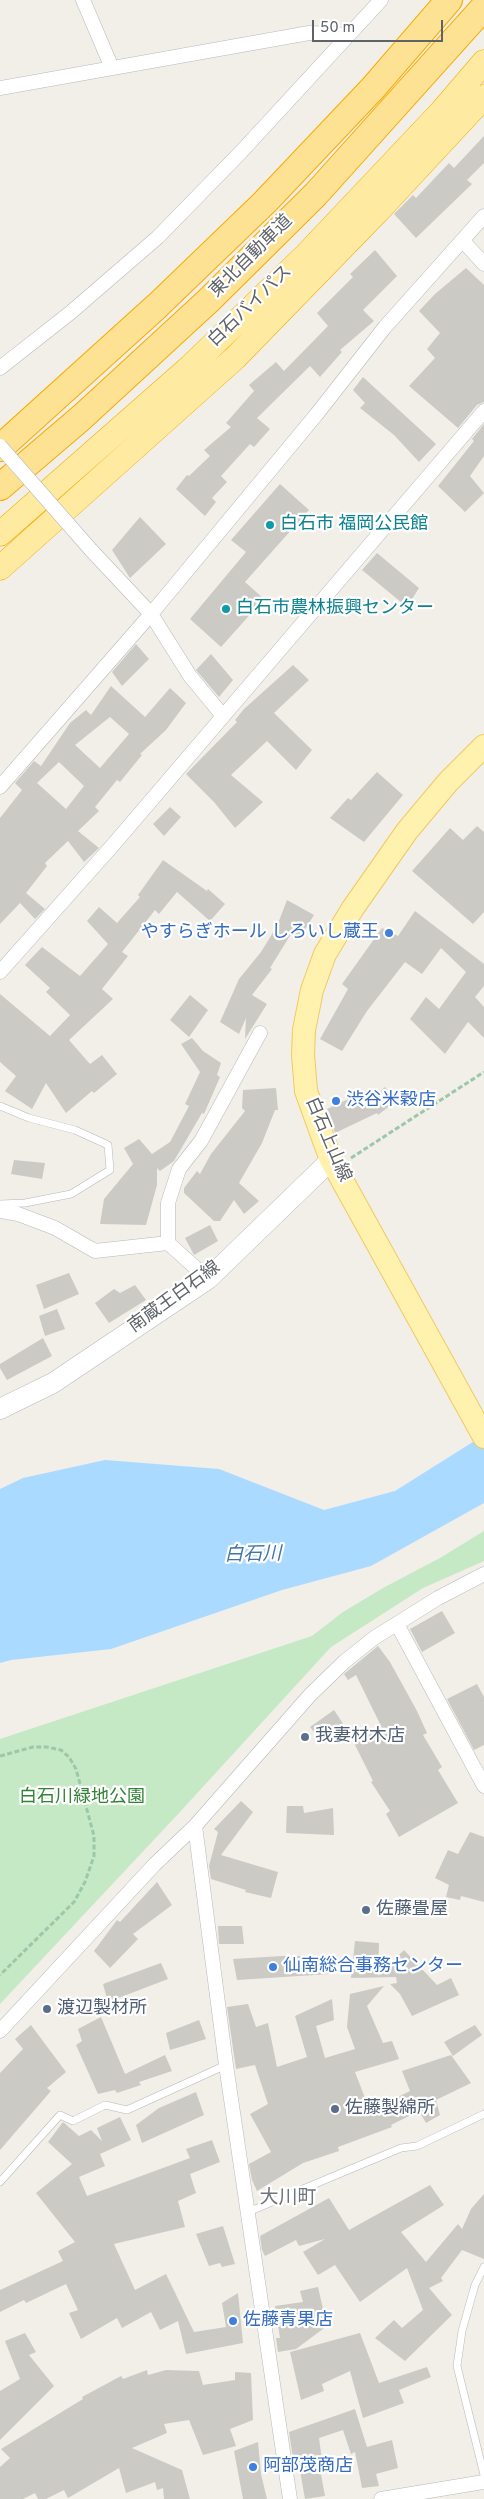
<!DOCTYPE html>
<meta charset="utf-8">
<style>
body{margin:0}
#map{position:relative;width:484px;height:2499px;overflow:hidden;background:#f1efe8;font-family:Overpass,sans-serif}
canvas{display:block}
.scale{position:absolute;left:312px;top:20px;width:131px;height:22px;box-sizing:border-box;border:2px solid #5f6368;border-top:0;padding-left:6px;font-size:15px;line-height:18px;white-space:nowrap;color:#5f6368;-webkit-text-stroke:4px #fff;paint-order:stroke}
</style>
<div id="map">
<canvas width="484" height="2499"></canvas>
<div class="scale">50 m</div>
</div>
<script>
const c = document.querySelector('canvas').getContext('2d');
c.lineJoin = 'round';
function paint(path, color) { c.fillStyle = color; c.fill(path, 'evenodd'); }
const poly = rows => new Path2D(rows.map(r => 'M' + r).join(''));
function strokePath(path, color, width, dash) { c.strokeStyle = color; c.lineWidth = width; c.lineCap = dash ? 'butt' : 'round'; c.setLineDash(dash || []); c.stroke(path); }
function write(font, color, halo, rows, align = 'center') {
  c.font = font + ' Overpass,"Noto Sans JP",sans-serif'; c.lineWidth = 4.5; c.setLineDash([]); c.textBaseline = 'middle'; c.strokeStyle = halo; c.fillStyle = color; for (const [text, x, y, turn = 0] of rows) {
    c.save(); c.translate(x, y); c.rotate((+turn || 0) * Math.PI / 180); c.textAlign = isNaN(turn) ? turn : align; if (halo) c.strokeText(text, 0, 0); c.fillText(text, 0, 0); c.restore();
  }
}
paint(poly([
 [484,1531,484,1561,423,1588,331,1647,179,1813,0,2004,0,1739,312,1636,343,1612,383,1588,440,1558]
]), '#c5e8c5');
paint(poly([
 [484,1435,484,1503,371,1566,282,1590,111,1649,11,1660,0,1663,0,1489,23,1478,105,1460,219,1469,324,1510,395,1491]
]), '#aadaff');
paint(poly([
 [484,136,484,163,467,180,472,184,416,238,394,214,413,195,416,198,449,163,454,168],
 [375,250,397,276,363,310,374,321,340,350,342,352,320,377,310,366,257,418,270,429,254,447,250,444,221,476,227,482,212,498,216,502,205,516,176,489,187,475,189,476,210,456,204,450,231,427,226,423,254,391,249,385,276,362,284,371,328,326,317,313,353,277,350,274],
 [466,268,484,285,484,402,477,405,458,428,409,386,435,358,427,349,440,333,419,311,435,294],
 [363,377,436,444,419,462,394,435,360,408,365,403,353,390],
 [484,424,484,456,470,476,484,493,465,512,438,486,474,441,472,439],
 [280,484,309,510,245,582,264,599,221,647,190,619,246,552,231,540],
 [140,517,166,544,130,578,112,550],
 [377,553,419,588,407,607,362,570],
 [136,644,149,659,122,686,112,672],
 [211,654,233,680,219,697,196,670],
 [293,665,309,680,274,713,312,750,296,770,267,741,231,775,263,802,235,828,214,802,186,774,237,722,235,720,244,709],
 [111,686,145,717,170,688,186,703,166,730,140,754,142,755,120,782,117,780,95,807,99,811,78,831,99,848,84,862,68,841,45,863,47,866,26,893,45,909,35,919,20,903,0,924,0,818,22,790,15,783,34,761,41,766,70,723,86,710,91,715],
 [110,717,129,734,100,768,75,745],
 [59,762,84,786,66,809,37,783],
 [377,772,403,795,364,842,330,818,348,798,351,800],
 [170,807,181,817,164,836,153,824],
 [477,826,484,832,484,912,473,924,412,871,450,828,463,840],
 [163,860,207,891,208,889,225,904,210,921,177,892,159,914,155,910,122,952,128,956,102,989,113,999,69,1040,90,1064,102,1055,117,1074,94,1093,92,1091,66,1113,46,1083,32,1109,5,1091,16,1076,0,1062,0,994,50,1036,70,1015,46,992,50,988,25,965,42,947,80,976,108,944,87,921,99,907,117,923,140,897,138,895],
 [287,900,314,915,299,939,291,934,270,968,272,969,252,995,267,1004,245,1039,246,1018,239,1034,220,1022,239,979,261,952,277,926],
 [415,911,484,964,484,986,475,997,484,1007,484,1038,468,1022,445,1054,410,1019,426,997,439,1009,466,972,441,948,422,974,405,962,367,1011,342,1051,320,1039,348,989,342,984,382,928,398,936],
 [190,995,208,1010,189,1037,170,1020],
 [192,1038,203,1051,221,1063,217,1075,220,1077,204,1114,202,1113,174,1161,160,1171,157,1168,157,1185,146,1225,100,1224,104,1199,133,1164,124,1148,139,1139,152,1154,170,1142,189,1106,185,1104,200,1072,181,1044],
 [385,1087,396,1101,378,1115,377,1113,335,1133,327,1109,355,1096,362,1109],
 [276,1088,278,1110,275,1110,262,1143,239,1183,259,1201,244,1214,234,1200,220,1221,214,1221,184,1193,184,1188,197,1171,200,1174,211,1154,245,1111,242,1108,243,1090],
 [14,1160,45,1163,42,1179,11,1174],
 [210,1225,218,1241,194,1255,185,1238],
 [69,1273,79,1294,44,1309,36,1285],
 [135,1285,146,1300,109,1323,95,1303,114,1289,120,1293],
 [57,1309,65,1329,45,1336,39,1316],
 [43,1338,52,1356,7,1380,0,1368,0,1364],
 [442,1611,455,1633,422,1652,410,1629],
 [378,1646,390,1662,417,1711,427,1733,423,1735,442,1767,438,1770,458,1803,399,1837,386,1814,390,1811,371,1782,373,1781,354,1743,382,1728,356,1675,348,1680,344,1674],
 [477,1684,484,1697,484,1745,474,1750,447,1699],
 [334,1710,344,1725,321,1741,310,1727],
 [241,1801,253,1812,221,1855,278,1872,271,1898,245,1892,246,1890,211,1879,209,1866,218,1832,214,1829],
 [287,1806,303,1806,304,1813,333,1808,334,1835,286,1833],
 [470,1832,484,1837,484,1902,461,1896,460,1900,446,1897,449,1885,435,1878,448,1850,458,1854],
 [157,1882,172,1905,133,1934,138,1939,110,1968,94,1951,117,1920,120,1922],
 [218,1926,242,1926,244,1944,219,1944],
 [355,1941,379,1943,378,1976,404,1950,437,1985,451,1978,459,1995,412,2016,400,1994,390,1984,397,1983,396,1977,351,1978],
 [282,1956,328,1956,330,1974,237,1980,233,1959],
 [161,1963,168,1979,108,2002,103,1984],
 [384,1986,367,2006,383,2043,392,2041,399,2059,355,2072,370,2111,410,2091,402,2071,451,2055,471,2083,436,2100,440,2115,426,2123,419,2111,391,2125,392,2127,338,2147,339,2151,303,2163,257,2191,252,2180,249,2164,271,2152,250,2114,268,2104,255,2065,236,2069,227,2007,248,2004,256,2027,268,2023,277,2067,307,2057,295,2016,332,1999,334,2020,316,2026,325,2058,355,2049,347,2027,350,1994],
 [101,2017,125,2074,165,2055,172,2071,139,2082,141,2085,117,2093,115,2090,98,2094,76,2045,82,2041,78,2029],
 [199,2020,206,2039,170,2050,166,2033],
 [31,2025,66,2072,47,2088,51,2091,0,2150,0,2073,23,2049,15,2039],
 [475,2025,482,2035,453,2056,444,2042],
 [196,2092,204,2115,142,2143,136,2125,159,2108],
 [120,2117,131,2140,100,2154,105,2166,79,2177,87,2196,190,2158,186,2149,212,2140,220,2162,190,2174,196,2193,178,2201,185,2227,114,2244,135,2290,166,2274,194,2332,226,2327,222,2303,238,2293,243,2343,186,2354,178,2321,160,2330,151,2312,122,2328,117,2318,81,2339,69,2313,78,2310,66,2284,26,2303,24,2300,0,2312,0,2290,63,2261,58,2251,75,2242,36,2193,72,2164,48,2142,63,2122,79,2136,91,2130,102,2141,97,2128],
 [430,2185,444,2205,401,2232,426,2262,458,2224,462,2229,471,2209,484,2194,484,2259,462,2250,441,2278,443,2281,429,2288,452,2315,405,2361,375,2338,394,2320,402,2328,423,2310,407,2268,360,2302,335,2265,318,2275,303,2252,325,2239,299,2246,296,2240,265,2256,262,2250,260,2236,329,2198,349,2230],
 [223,2226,235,2264,222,2267,220,2263,209,2266,196,2234],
 [318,2287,327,2326,296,2349,278,2352,276,2338,280,2338,275,2306,303,2302,300,2291],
 [25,2333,36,2352,29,2355,54,2386,0,2440,0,2391,20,2379,5,2341],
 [360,2333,379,2383,427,2367,431,2377,399,2390,404,2403,363,2418,350,2371,322,2384,324,2391,301,2400,290,2352],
 [147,2370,148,2375,166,2370,199,2371,203,2385,235,2380,235,2372,251,2373,253,2420,230,2429,236,2446,203,2455,189,2420,164,2424,167,2433,132,2448,182,2470,190,2499,164,2499,163,2488,157,2490,155,2482,126,2493,119,2468,68,2498,64,2490,46,2499,38,2499,35,2493,23,2499,0,2499,0,2467,10,2458,1,2449,83,2399,82,2397,121,2376,123,2379],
 [355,2409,367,2447,392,2440,398,2468,376,2474,379,2486,362,2488,355,2452,351,2454,343,2430,319,2438,323,2468,320,2469,325,2496,305,2499,300,2471,295,2472,289,2432],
 [258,2442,261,2474,267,2499,243,2499,234,2451]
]), '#cccac5');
const service = poly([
 [0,1106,29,1118,75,1130,108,1145,110,1170,71,1194,25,1203,0,1204],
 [0,2182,60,2115,73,2121,105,2105,127,2110,226,2065],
 [248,2212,401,2148,417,2146,484,2114],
 [484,2267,475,2285,462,2331,457,2366,484,2475]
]);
const minor = poly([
 [83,0,112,68],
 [0,88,309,33,337,34,346,37],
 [463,241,484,264],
 [0,368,70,313,158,237,241,152,381,0],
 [91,550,151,614,190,676,223,716],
 [0,787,151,614,316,415,385,327,484,216],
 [0,972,113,845,484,411],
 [0,1211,18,1214,55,1228,95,1251,168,1243],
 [208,1279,168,1243,168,1203,179,1169,201,1141,260,1033],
 [397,1624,484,1786],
 [195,1826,226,2065,290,2499],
 [0,2031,155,1864,195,1826,310,1695,344,1662,374,1638,438,1598,484,1574],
 [381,2499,484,2482]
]);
const secondary = poly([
 [0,1409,53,1383,208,1279,331,1160]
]);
const primary = poly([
 [484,746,448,782,407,831,353,908,325,954,312,990,304,1030,303,1055,306,1091,331,1160,484,1437]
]);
const trunk = poly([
 [0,534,190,367,305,256,442,111,484,62],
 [0,568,235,358,378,211,484,97]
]);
const motorway = poly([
 [0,448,157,306,265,202,373,88,449,0],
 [0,487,82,417,208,301,316,194,484,7]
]);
strokePath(service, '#b5b8bc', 8);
strokePath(minor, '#b5b8bc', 15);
strokePath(secondary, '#b6babf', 21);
strokePath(primary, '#f2c960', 24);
strokePath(trunk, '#f9ab00', 25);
strokePath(motorway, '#f9ab00', 28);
strokePath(poly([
 [351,1158,484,1072],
 [0,1756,33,1747,47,1747,61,1750,69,1757,76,1769,94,1836,94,1856,85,1882,74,1902,0,1975]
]), '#9cc7a9', 3, [5, 2.5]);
strokePath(service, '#fff', 7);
strokePath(minor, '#fff', 14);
strokePath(secondary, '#fff', 20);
strokePath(primary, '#fff2af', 22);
strokePath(trunk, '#feeaa1', 24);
strokePath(motorway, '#fde293', 26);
const minorBridge = poly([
 [0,446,91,550]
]);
strokePath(minorBridge, '#b5b8bc', 15, []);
strokePath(minorBridge, '#fff', 14);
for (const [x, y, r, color] of [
 [270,525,5,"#0f9aa8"],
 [226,609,5,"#0f9aa8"],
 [389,933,5,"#3f7fe0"],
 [336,1101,5,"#3f7fe0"],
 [305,1737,5,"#5c6f8a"],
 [366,1910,5,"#5c6f8a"],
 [273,1967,5,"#3f7fe0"],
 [47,2009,5,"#5c6f8a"],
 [335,2109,5,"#5c6f8a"],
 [233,2321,5,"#3f7fe0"],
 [253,2467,5,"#3f7fe0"]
]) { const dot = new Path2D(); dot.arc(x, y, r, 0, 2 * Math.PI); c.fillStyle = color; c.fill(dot); strokePath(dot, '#fff', 2); }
write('18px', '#5f6368', '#fff', [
 ["東北自動車道",252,257,-45],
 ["白石バイパス",251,307,-44],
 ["白石上山線",327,1140,67],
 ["南蔵王白石線",175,1298,-36]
]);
write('18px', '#0d838f', '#fff', [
 ["白石市 福岡公民館",280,525],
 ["白石市農林振興センター",236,609]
], 'left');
write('18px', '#366cbe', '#fff', [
 ["やすらぎホール しろいし蔵王",379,933,"right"],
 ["渋谷米穀店",346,1101],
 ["仙南総合事務センター",283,1967],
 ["佐藤青果店",243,2321],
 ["阿部茂商店",263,2467]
], 'left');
write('18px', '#4e5e75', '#fff', [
 ["我妻材木店",315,1737],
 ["佐藤畳屋",376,1910],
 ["渡辺製材所",57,2009],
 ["佐藤製綿所",345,2109]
], 'left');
write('18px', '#348238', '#fff', [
 ["白石川緑地公園",82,1798]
]);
write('italic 19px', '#4174aa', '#fff', [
 ["白石川",253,1556,-1]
]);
write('19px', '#70757a', '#fff', [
 ["大川町",288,2199]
]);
</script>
